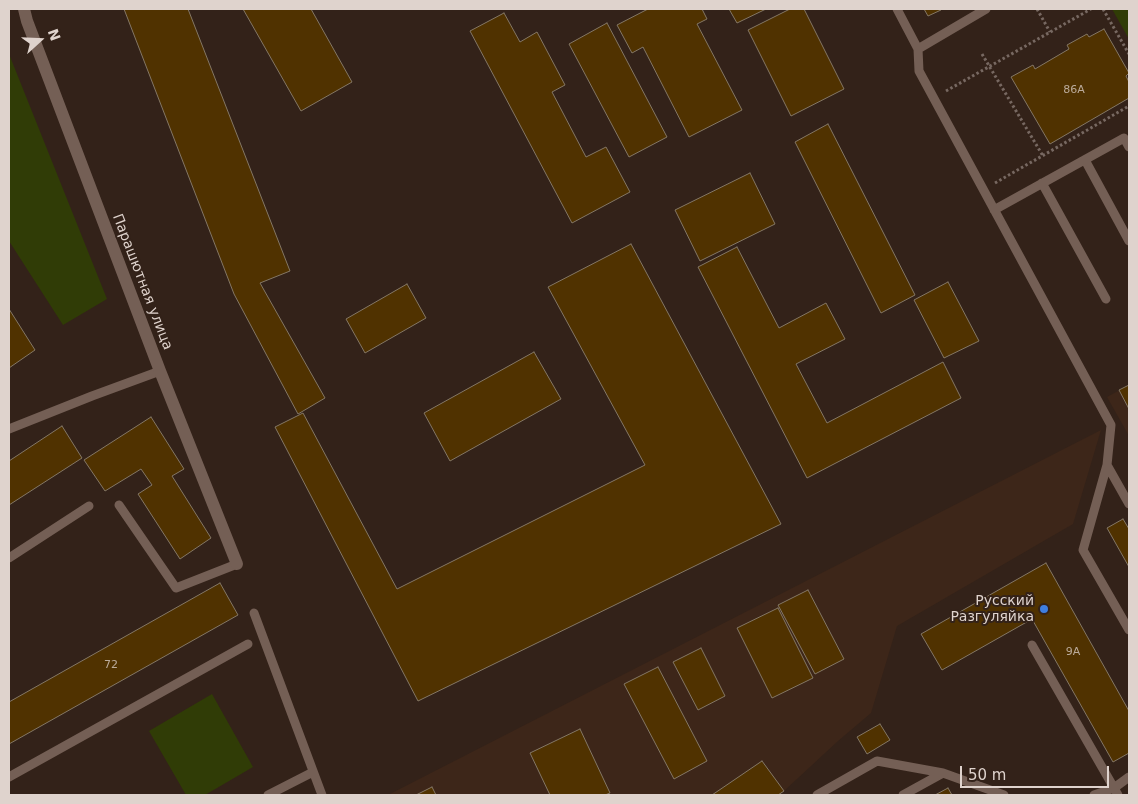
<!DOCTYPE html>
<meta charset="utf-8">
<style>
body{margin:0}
#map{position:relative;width:1138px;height:804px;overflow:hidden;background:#332219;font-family:"DejaVu Sans",sans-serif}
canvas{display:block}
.frame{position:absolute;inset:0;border:10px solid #dfd3cd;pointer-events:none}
.north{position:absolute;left:15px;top:15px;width:50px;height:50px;-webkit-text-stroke:4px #332219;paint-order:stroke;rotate:70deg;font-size:14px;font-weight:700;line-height:20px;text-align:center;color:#dfd3cd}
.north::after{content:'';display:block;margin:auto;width:18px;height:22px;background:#dfd3cd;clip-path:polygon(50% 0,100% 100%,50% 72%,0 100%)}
.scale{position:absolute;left:960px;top:766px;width:149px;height:22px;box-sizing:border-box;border:2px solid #dfd3cd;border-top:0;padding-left:6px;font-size:15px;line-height:18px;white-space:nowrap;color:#dfd3cd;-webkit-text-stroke:4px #332219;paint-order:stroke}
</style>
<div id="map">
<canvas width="1138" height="804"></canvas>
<div class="frame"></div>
<div class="north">N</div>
<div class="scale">50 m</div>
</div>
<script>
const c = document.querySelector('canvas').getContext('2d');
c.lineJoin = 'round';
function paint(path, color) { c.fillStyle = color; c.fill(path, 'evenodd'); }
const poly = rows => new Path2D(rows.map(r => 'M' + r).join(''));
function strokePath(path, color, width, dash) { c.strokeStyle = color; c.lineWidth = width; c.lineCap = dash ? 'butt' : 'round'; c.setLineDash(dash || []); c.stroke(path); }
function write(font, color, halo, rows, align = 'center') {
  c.font = font + ' "DejaVu Sans",sans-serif'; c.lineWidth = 4; c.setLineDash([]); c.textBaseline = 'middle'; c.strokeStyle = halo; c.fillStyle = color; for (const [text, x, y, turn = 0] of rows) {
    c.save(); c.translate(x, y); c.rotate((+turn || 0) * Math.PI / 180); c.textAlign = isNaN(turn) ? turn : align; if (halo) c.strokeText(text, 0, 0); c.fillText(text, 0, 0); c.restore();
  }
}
paint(poly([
 [1129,385,1129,436,1107,397],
 [1101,430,1073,524,897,626,871,713,838,741,784,791,778,795,388,795]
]), '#3d2619');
paint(poly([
 [1112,9,1129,9,1129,39],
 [9,54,107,299,63,325,9,241],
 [212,694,253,767,205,795,186,795,149,731]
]), '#303c06');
const building = poly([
 [124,9,188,9,290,271,260,283,325,398,298,414,234,294,124,9],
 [243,9,311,9,352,82,301,111,243,9],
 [648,9,702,9,707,19,697,24,742,110,689,137,643,47,632,53,617,25,648,9],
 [729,9,766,9,737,23,729,9],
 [790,9,804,9,844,89,791,116,748,30,790,9],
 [924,9,940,9,941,10,928,16,924,9],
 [504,13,520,42,537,32,565,85,552,92,586,157,606,147,630,192,572,223,470,31,504,13],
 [607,23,667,137,629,157,569,44,607,23],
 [1104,29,1129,73,1126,76,1129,82,1129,98,1050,144,1011,77,1033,65,1035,69,1069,49,1067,45,1087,34,1089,37,1104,29],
 [828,124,915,295,881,313,795,142,828,124],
 [750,173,775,224,700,261,675,210,750,173],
 [631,244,781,524,418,701,275,427,303,413,397,589,645,465,548,287,631,244],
 [737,247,779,328,826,303,845,339,796,364,827,423,943,362,961,398,807,478,698,267,737,247],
 [948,282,979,341,944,358,914,300,948,282],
 [407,284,426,318,365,353,346,319,407,284],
 [9,309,35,350,9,368,9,309],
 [534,352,561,399,450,461,424,413,534,352],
 [1129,385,1129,409,1119,390,1129,385],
 [151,417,184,469,172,476,211,538,180,559,138,494,152,485,141,469,105,491,84,460,151,417],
 [62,426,82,458,9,505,9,461,62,426],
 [1123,519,1129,529,1129,567,1107,528,1123,519],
 [1046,563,1129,711,1129,753,1113,762,1032,619,942,670,921,634,1046,563],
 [220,583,238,615,9,744,9,702,220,583],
 [808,590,844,659,815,674,778,605,808,590],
 [778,608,813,678,772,698,737,628,778,608],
 [701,648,725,696,698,710,673,662,701,648],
 [658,667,707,761,674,779,624,684,658,667],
 [880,724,890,740,867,754,857,737,880,724],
 [580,729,610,793,605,795,550,795,530,753,580,729],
 [762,761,784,791,778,795,712,795,762,761],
 [432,787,436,795,416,795,432,787],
 [948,788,952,795,935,795,948,788]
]);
paint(building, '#503200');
strokePath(building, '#847765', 1);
strokePath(poly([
 [1037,9,1050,32],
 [1103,9,1129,54],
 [982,54,1043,156],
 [946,91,1091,9],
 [995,183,1129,106]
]), '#776861', 3, [2.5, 2.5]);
strokePath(poly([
 [897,9,918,49,919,71,1111,425,1107,465,1083,550,1129,630],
 [918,49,986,9],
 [1085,160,1129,241],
 [1042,183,1106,299],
 [994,210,1124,138,1129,147],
 [9,429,92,396,160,371],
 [1107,465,1129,504],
 [119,505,176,588,237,564],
 [9,558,89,506],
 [254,613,322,795],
 [1032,645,1118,795],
 [9,777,248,644],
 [268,795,313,772],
 [817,795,877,761,943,773,1004,795],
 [903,795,943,773],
 [1094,795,1114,788,1129,777]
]), '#745f55', 9);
strokePath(poly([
 [24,9,27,21,160,371,237,564]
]), '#745f55', 12);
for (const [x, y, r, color] of [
 [1044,609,5,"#3f7fe0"]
]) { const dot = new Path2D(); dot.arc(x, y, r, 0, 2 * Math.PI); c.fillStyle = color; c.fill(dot); strokePath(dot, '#332219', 2); }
write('11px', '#bbab9a', null, [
 ["86А",1074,90],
 ["9А",1073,652],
 ["72",111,665]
]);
write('14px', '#dfd3cd', '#332219', [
 ["Парашютная улица",142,282,69]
]);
write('14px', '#dfd3cd', '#332219', [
 ["Русский",1034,601],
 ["Разгуляйка",1034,617]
], 'right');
</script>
